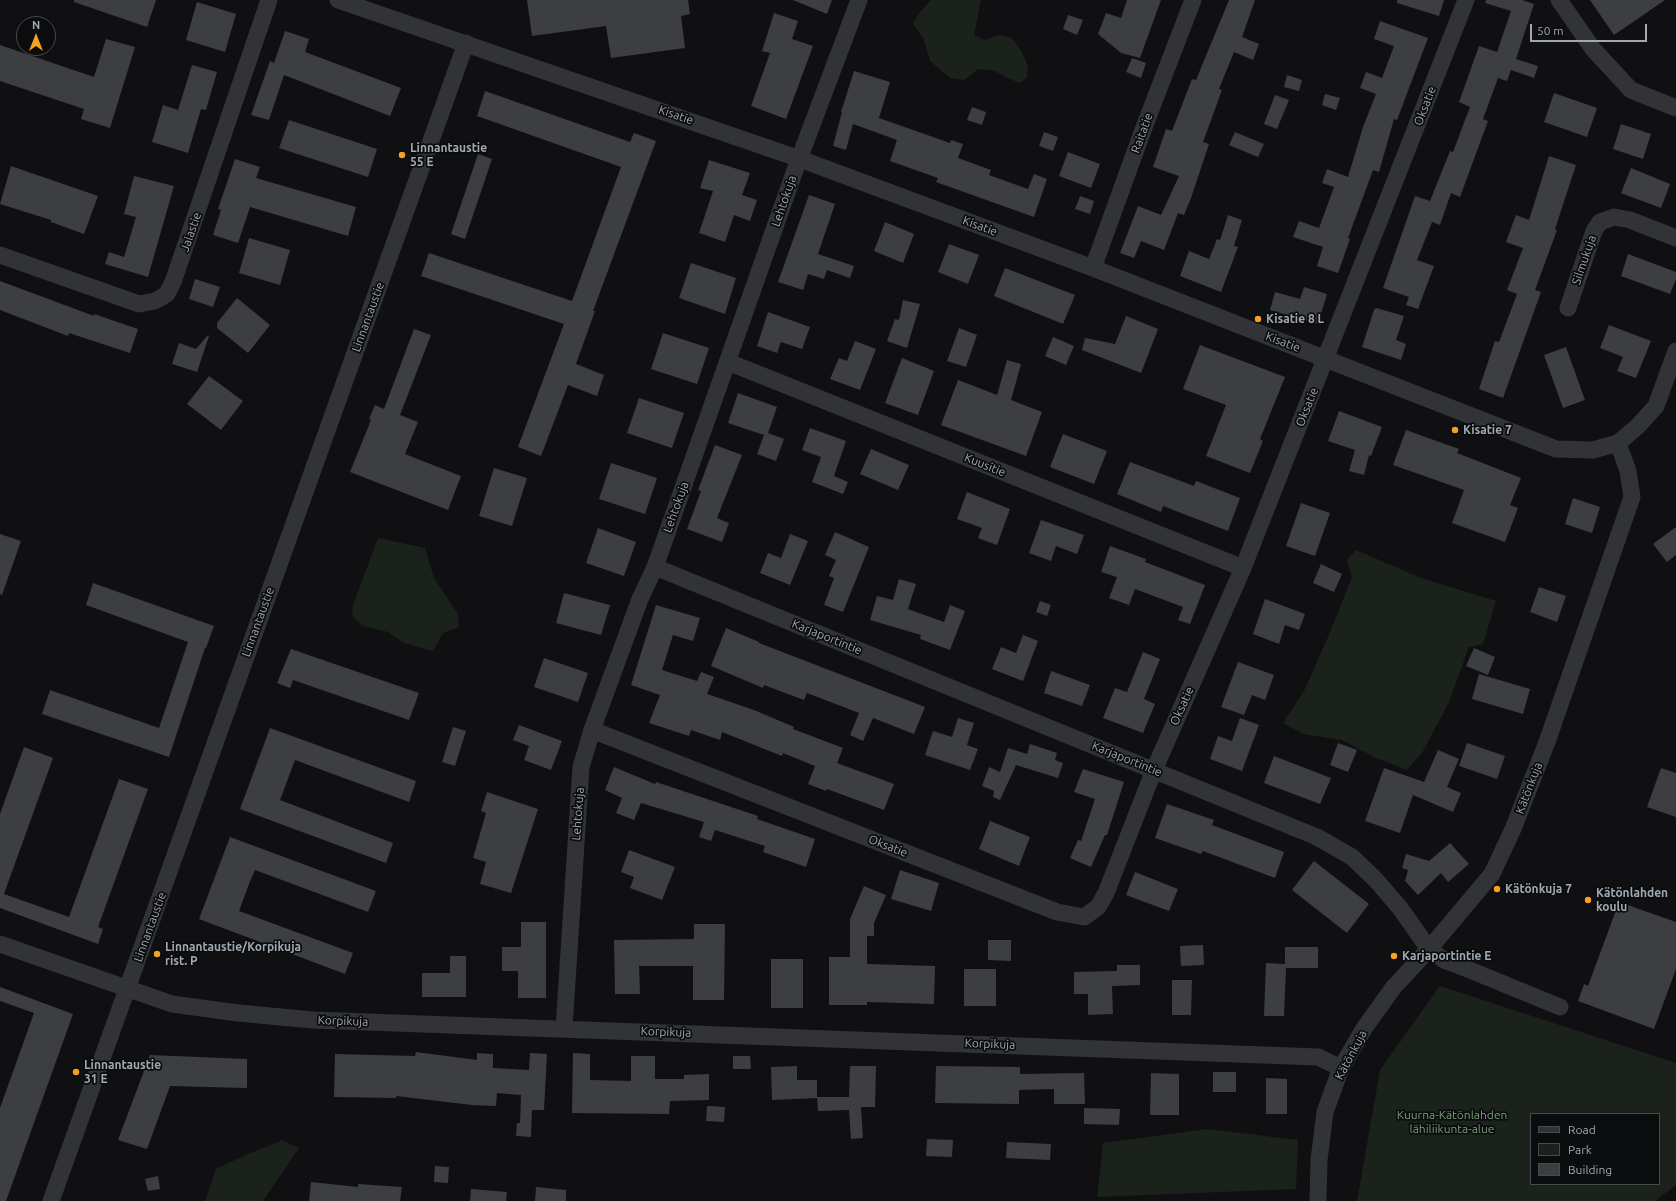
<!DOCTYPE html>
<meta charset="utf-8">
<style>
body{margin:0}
#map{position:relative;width:1676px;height:1201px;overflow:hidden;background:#101012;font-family:Ubuntu,sans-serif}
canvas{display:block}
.legend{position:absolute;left:1530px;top:1113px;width:130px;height:72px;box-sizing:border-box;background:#0b0c0d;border:1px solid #474a4f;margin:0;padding:5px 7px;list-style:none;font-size:12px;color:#a1a8b3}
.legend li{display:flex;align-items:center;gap:8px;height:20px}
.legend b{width:20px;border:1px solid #474a4f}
.north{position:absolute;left:16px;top:16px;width:40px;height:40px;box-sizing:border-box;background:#0b0c0d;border:1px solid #474a4f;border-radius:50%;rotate:0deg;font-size:11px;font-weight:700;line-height:16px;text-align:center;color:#a1a8b3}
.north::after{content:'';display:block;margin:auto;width:14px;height:18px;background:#f6a124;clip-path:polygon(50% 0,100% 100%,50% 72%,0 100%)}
.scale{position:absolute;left:1530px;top:24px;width:117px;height:18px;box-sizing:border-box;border:2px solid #a1a8b3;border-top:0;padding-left:5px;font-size:12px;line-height:14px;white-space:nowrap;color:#a1a8b3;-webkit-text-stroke:3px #0b0c0d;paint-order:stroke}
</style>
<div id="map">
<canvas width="1676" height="1201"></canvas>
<ul class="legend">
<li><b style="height:5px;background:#313337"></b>Road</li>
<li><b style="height:11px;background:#1b221b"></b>Park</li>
<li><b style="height:11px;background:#3c3e42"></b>Building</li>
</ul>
<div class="north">N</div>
<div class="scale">50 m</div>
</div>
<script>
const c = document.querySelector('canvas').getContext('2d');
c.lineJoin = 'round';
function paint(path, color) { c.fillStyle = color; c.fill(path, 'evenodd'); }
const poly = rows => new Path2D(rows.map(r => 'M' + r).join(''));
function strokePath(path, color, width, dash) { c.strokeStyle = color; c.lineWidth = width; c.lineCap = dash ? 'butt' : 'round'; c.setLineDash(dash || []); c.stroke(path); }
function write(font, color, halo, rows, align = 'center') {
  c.font = font + ' Ubuntu,sans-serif'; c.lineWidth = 3.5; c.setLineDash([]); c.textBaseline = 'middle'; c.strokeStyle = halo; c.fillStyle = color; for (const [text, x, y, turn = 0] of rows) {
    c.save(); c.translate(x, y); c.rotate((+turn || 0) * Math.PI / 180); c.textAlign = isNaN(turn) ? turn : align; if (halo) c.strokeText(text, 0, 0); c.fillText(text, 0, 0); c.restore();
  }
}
paint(poly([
 [931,0,981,0,974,35,985,40,999,35,1012,38,1022,52,1028,66,1027,78,1019,83,992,70,978,69,970,76,964,80,950,78,930,61,924,40,913,23,919,13],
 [378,538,425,548,434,578,458,614,459,627,443,633,433,651,404,643,388,632,363,626,352,616,353,605],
 [1356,550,1421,578,1496,601,1483,644,1469,647,1449,702,1422,753,1407,770,1374,757,1342,740,1303,734,1283,723,1304,691,1328,637,1352,577,1347,560],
 [1440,986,1676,1063,1676,1185,1655,1201,1357,1201,1380,1070],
 [1531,1114,1659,1114,1659,1184,1531,1184],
 [1207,1129,1298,1140,1296,1189,1097,1197,1103,1143],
 [282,1140,299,1148,263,1201,205,1201,216,1169,246,1155]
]), '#1b221b');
paint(poly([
 [74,0,156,0,147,27,74,2],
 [527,0,688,0,690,14,681,16,685,48,611,58,606,26,532,36],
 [793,0,832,0,827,14],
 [1127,0,1161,0,1140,58,1121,53,1098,34,1106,13,1121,18],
 [1229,0,1255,0,1242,37,1259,44,1253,60,1234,52,1219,89,1222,90,1203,142,1209,144,1191,198,1184,215,1178,213,1164,250,1141,241,1134,258,1120,253,1138,206,1161,215,1179,176,1153,167,1166,129,1172,131,1192,79,1196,80],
 [1397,0,1444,0,1439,16,1397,3],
 [1486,0,1522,0,1534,4,1516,59,1538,66,1534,78,1511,70,1507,81,1498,78,1483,119,1488,121,1460,197,1451,193,1440,225,1432,222,1417,260,1434,266,1418,309,1406,305,1409,297,1383,288,1415,196,1430,201,1450,151,1453,152,1470,107,1459,102,1479,46,1497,52,1511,11,1485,3],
 [1590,0,1665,0,1614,35],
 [197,2,236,14,225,52,186,40],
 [774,13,798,21,792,39,813,46,786,119,751,106,770,53,762,51],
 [1068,15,1083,20,1077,35,1063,29],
 [1380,21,1428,38,1397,120,1394,119,1379,172,1373,170,1348,238,1350,239,1338,273,1317,266,1323,247,1293,237,1299,221,1319,228,1334,187,1322,183,1327,169,1348,177,1363,127,1376,94,1360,88,1366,72,1382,78,1394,46,1374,39],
 [285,31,309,39,305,52,401,88,390,116,284,75,269,120,251,115,270,61,274,63],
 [106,39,135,47,110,128,81,119,84,109,0,81,0,45,94,77],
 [1132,58,1146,63,1141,78,1126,72],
 [192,65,217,72,206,110,201,109,188,153,152,142,163,105,178,110],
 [854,71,890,82,879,118,950,143,951,140,963,144,958,158,991,170,989,175,1028,189,1034,174,1047,179,1034,217,936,182,938,178,890,161,897,140,853,124,846,150,833,146,842,112,841,112],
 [1287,75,1302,80,1299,91,1284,87],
 [485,91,630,142,634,133,656,141,593,311,595,311,576,364,604,375,597,396,568,385,541,456,518,447,564,324,421,276,429,253,572,301,621,167,477,116],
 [1554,93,1597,108,1587,137,1544,122],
 [1325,94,1340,98,1336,110,1322,105],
 [1275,95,1289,100,1277,129,1264,124],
 [972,107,986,112,982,125,967,120],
 [289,120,377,149,368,177,279,148],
 [1621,124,1651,134,1643,159,1613,149],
 [1044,132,1058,137,1053,151,1039,146],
 [1235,132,1264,144,1258,157,1229,145],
 [1068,152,1100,164,1091,188,1059,176],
 [478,154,492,159,465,239,451,234],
 [1549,156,1576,165,1555,229,1557,230,1535,290,1541,292,1503,398,1479,389,1495,341,1499,342,1517,294,1507,290,1523,248,1506,242,1516,215,1529,220],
 [235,159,260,167,256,178,356,207,348,236,250,207,238,243,213,235,221,210,218,209],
 [709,160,750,173,742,195,757,200,750,221,734,215,725,242,699,233,713,191,700,188],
 [11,166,98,196,84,234,51,222,51,220,0,204],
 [1631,168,1670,184,1661,208,1621,193],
 [134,176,174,186,148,277,105,264,109,252,124,257,136,217,124,214],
 [809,195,835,204,818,254,854,266,850,278,827,270,824,279,808,274,803,290,778,282],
 [1080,196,1094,201,1090,214,1075,209],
 [1228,215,1242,220,1234,246,1238,247,1221,292,1180,276,1189,251,1209,259,1217,239,1220,240],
 [885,222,914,234,903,263,874,251],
 [249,238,290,250,280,285,239,273],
 [949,244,979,255,968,284,938,272],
 [1628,254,1676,272,1676,279,1670,294,1621,276],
 [691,263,736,278,725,314,679,298],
 [1005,268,1075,295,1063,324,994,296],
 [195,279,220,287,213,307,189,299],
 [0,281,94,316,94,314,138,329,130,353,69,333,68,336,0,310],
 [1304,287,1327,294,1318,324,1270,310,1275,292,1300,299],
 [237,298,270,325,248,353,217,328,217,323],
 [903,300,920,304,907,348,887,341,895,319,899,320],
 [1376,308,1404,316,1396,340,1406,344,1401,360,1362,347,1374,310],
 [768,312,810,327,802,349,781,342,777,353,757,346],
 [1126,316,1158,329,1141,373,1082,350,1085,338,1115,344],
 [1609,325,1651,341,1636,378,1617,371,1623,357,1600,348],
 [959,328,977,335,966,367,947,361],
 [414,329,431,335,400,415,418,422,405,454,461,476,448,510,350,472,371,420,369,419,375,405,384,409],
 [663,333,709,348,697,384,651,369],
 [208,335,209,336,197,372,172,364,179,343,196,349],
 [1053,337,1074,346,1066,365,1045,356],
 [855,341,876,349,860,390,830,379,839,358,847,361],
 [1200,345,1285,377,1260,439,1263,441,1250,473,1206,456,1226,405,1183,389],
 [1566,347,1585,400,1563,408,1544,355],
 [902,358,934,371,918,415,885,403],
 [1007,360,1021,364,1011,400,1042,412,1026,456,941,425,958,380,997,395],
 [209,376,243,401,221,430,187,404],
 [738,393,777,407,768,433,784,439,776,461,757,454,764,435,728,423],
 [639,398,684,413,672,448,627,433],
 [1339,411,1382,427,1371,456,1369,455,1364,475,1349,471,1355,450,1328,441],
 [810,428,846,441,834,476,848,482,843,494,812,482,821,457,802,450],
 [1406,430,1459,449,1457,453,1521,478,1510,505,1518,508,1505,542,1452,523,1464,490,1393,465],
 [1063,434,1107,451,1094,484,1050,467],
 [715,445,742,455,717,518,729,523,722,542,687,529,701,491,698,490],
 [871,449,909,465,898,490,860,474],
 [1130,462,1194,486,1196,481,1240,498,1228,531,1163,506,1161,512,1117,494],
 [611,463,657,478,645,514,599,499],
 [494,468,527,478,512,526,479,516],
 [967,492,1010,509,997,545,978,538,982,528,957,519],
 [1573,498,1600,507,1592,533,1565,524],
 [1301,503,1330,513,1315,556,1286,546],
 [1041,520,1084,535,1077,554,1056,546,1051,561,1029,553],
 [1676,527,1676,555,1667,562,1653,544],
 [598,528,636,542,624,576,586,563],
 [835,532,869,547,843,612,824,605,834,578,829,576,836,560,825,555],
 [0,534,21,541,2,595,0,594],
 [790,534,808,541,790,585,760,573,768,553,781,558],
 [1110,546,1146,559,1145,562,1205,585,1190,624,1178,620,1183,607,1135,589,1129,605,1109,598,1117,577,1101,572],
 [1321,564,1342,574,1334,592,1313,583],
 [899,579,916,584,908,609,944,622,950,605,965,611,950,650,920,639,921,635,870,620,877,596,893,600],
 [93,583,214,626,206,648,205,648,169,757,42,714,50,690,159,728,188,642,86,605],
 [1539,587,1566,596,1557,622,1530,612],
 [564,593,610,605,601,635,556,623],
 [1265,599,1305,614,1299,630,1285,625,1279,644,1253,634],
 [1040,601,1051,605,1047,616,1036,612],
 [656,605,700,618,693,641,673,635,662,670,697,681,701,672,714,677,707,694,754,710,794,727,793,729,843,748,837,763,894,784,884,810,827,789,826,791,808,784,815,766,783,753,782,756,722,732,720,740,691,730,689,736,649,723,660,695,631,685],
 [726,628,759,642,759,643,925,707,914,734,873,718,863,741,850,735,859,713,807,693,804,700,764,685,763,688,711,666],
 [1023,635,1038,641,1023,681,992,669,1001,647,1016,653],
 [1474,648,1495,657,1488,675,1466,666],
 [291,649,419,693,409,720,293,680,290,688,277,683],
 [1143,652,1160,659,1144,699,1155,704,1143,733,1103,718,1115,688,1127,692],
 [544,658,588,673,578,702,534,687],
 [1238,662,1274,675,1265,700,1252,695,1244,715,1221,707],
 [1051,671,1090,685,1082,706,1044,693],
 [1479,674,1530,689,1523,714,1472,699],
 [958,718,974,723,967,745,978,749,970,770,925,755,933,731,952,737],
 [1240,718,1259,725,1242,771,1210,759,1218,736,1232,741],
 [519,725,562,741,551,770,524,760,529,746,513,740],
 [453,727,466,731,455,766,442,762],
 [270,728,416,781,409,802,295,760,280,800,393,843,386,863,240,809],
 [1338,743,1357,750,1348,772,1330,765],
 [1467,743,1505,756,1497,779,1459,766],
 [1030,744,1057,753,1055,760,1063,763,1058,778,1016,765,1000,800,993,797,994,791,982,786,989,767,1000,772,1008,748,1027,754],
 [24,747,53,758,4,894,69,917,119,779,148,789,98,927,103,929,98,944,0,908,0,814],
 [1438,750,1459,759,1447,787,1461,793,1453,812,1413,795,1400,833,1365,821,1384,768,1424,782],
 [1274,756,1331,778,1320,804,1264,783],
 [614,767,655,784,656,782,758,816,757,819,815,839,806,867,763,852,765,846,715,830,711,841,699,837,704,822,641,803,634,820,616,813,622,798,605,790],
 [1661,768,1676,773,1676,817,1647,807],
 [1083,769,1124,782,1107,835,1105,835,1091,867,1070,858,1078,840,1081,841,1095,799,1074,792],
 [487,792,538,809,511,893,480,884,486,862,473,858,486,813,481,811],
 [1167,804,1214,820,1212,825,1284,852,1275,878,1203,851,1201,854,1155,838],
 [990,821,1030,837,1019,866,979,849],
 [230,837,376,891,368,912,255,870,249,884,239,911,353,953,345,974,199,919],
 [1450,843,1469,864,1448,882,1441,873,1418,895,1405,881,1408,870,1402,868,1406,854,1429,861],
 [629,850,675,867,662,900,630,888,634,877,621,872],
 [1314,861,1369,904,1347,933,1292,890],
 [900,870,939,883,931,911,891,899],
 [1135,872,1178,889,1169,911,1126,895],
 [864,886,886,895,874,923,874,936,867,936,867,964,935,966,934,1004,867,1002,867,1005,829,1005,829,957,850,957,850,919],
 [1619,902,1676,922,1676,969,1654,1029,1578,1001,1584,984,1588,986],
 [521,922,546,922,546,998,518,998,518,971,502,971,502,947,521,947],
 [694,924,725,924,724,1000,693,1000,693,966,639,966,640,994,615,994,614,940,694,939],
 [988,940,1011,940,1011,961,988,960],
 [1203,945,1204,965,1181,966,1180,946],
 [1285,947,1318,947,1318,968,1286,968,1284,1016,1264,1016,1266,963,1285,964],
 [450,956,466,956,466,997,422,997,422,973,450,973],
 [771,959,803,959,803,1008,771,1008],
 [1117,965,1140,965,1140,985,1112,986,1113,1014,1088,1015,1088,994,1074,994,1074,972,1117,971],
 [964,969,996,969,996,1006,964,1006],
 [1172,980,1192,980,1191,1015,1172,1015],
 [0,987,73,1014,6,1201,0,1201,0,1108,34,1013,0,1001],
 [416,1052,477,1060,477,1053,493,1054,493,1068,529,1070,530,1053,547,1054,544,1110,532,1110,531,1137,516,1136,517,1123,520,1123,521,1095,497,1093,496,1106,472,1105,396,1096,396,1098,334,1097,335,1054,415,1056],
 [573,1053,590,1054,590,1080,631,1081,631,1056,655,1056,655,1079,684,1079,684,1075,709,1074,709,1100,670,1101,669,1114,572,1113],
 [150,1055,247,1059,247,1088,170,1086,147,1149,118,1140],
 [733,1056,750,1056,751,1069,733,1069],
 [797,1066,797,1080,817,1080,817,1097,849,1097,850,1066,876,1066,875,1107,861,1107,863,1138,851,1139,849,1110,818,1111,817,1098,772,1100,771,1067],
 [936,1066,1020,1067,1020,1074,1084,1073,1085,1104,1054,1104,1054,1089,1019,1090,1019,1104,935,1103],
 [1213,1072,1236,1072,1236,1092,1213,1092],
 [1151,1073,1179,1074,1179,1115,1150,1115],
 [1266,1078,1287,1079,1287,1114,1266,1114],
 [707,1106,725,1107,724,1122,706,1121],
 [1084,1108,1120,1109,1119,1125,1084,1124],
 [927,1139,953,1140,952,1157,926,1156],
 [1007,1142,1051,1144,1050,1160,1006,1158],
 [435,1166,449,1167,448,1183,434,1182],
 [158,1176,160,1189,148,1191,145,1179],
 [311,1182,358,1187,358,1184,402,1187,400,1201,309,1201],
 [536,1187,566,1190,566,1201,535,1201],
 [471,1189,507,1192,506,1201,470,1201]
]), '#3c3e42');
strokePath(poly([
 [338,0,800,159,1093,268,1556,449,1593,450,1618,443,1638,426,1656,406,1676,351],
 [1559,0,1593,49,1631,90,1676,108],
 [0,255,139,304,155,301,167,294,173,282,269,0],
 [1093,268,1143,130,1193,0],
 [1568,308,1594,231,1600,222,1614,217,1630,220,1676,238],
 [728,362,1243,568],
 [655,567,1317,837,1352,857,1376,880,1400,908,1429,949,1444,960,1465,968,1560,1007],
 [592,730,1057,912,1084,917,1098,907,1106,893,1154,770,1243,568,1466,0],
 [0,944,172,1004,238,1013,313,1020,1318,1057,1341,1068],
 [564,1028,581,767,592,730,640,599,655,567,795,170,859,0],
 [51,1201,466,43],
 [1318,1201,1319,1160,1325,1112,1341,1068,1363,1030,1393,988,1429,949,1492,874,1513,829,1547,742,1632,497,1628,471,1618,443]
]), '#313337', 17);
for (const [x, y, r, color] of [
 [402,155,4,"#f6a124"],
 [1258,319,4,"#f6a124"],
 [1455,430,4,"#f6a124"],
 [1497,889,4,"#f6a124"],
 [1588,900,4,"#f6a124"],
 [157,954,4,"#f6a124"],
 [1394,956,4,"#f6a124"],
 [76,1072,4,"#f6a124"]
]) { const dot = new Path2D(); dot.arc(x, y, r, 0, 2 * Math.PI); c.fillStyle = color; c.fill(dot); strokePath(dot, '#0b0c0d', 1.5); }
write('12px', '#a1a8b3', '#0b0c0d', [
 ["Oksatie",1425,106,-69],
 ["Kisatie",676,115,19],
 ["Raitatie",1142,133,-70],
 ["Lehtokuja",784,201,-71],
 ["Kisatie",980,226,20],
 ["Jalastie",191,232,-71],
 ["Silmukuja",1584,260,-71],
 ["Linnantaustie",368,317,-70],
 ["Kisatie",1283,342,21],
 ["Oksatie",1307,407,-68],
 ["Kuusitie",985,465,22],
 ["Lehtokuja",676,507,-70],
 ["Linnantaustie",258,622,-70],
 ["Karjaportintie",827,637,22],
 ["Oksatie",1182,706,-66],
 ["Karjaportintie",1127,759,22],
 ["Kätönkuja",1529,788,-69],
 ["Lehtokuja",578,814,-86],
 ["Oksatie",888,846,21],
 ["Linnantaustie",150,927,-70],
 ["Korpikuja",343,1021,2],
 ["Korpikuja",666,1032,2],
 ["Korpikuja",990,1044,2],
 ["Kätönkuja",1351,1055,-62]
]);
write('bold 12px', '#a1a8b3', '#0b0c0d', [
 ["Linnantaustie",410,148],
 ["55 E",410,162],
 ["Kisatie 8 L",1266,319],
 ["Kisatie 7",1463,430],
 ["Kätönkuja 7",1505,889],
 ["Kätönlahden",1596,893],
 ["koulu",1596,907],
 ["Linnantaustie/Korpikuja",165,947],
 ["rist. P",165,961],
 ["Karjaportintie E",1402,956],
 ["Linnantaustie",84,1065],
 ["31 E",84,1079]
], 'left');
write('12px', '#789f77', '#0b0c0d', [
 ["Kuurna-Kätönlahden",1452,1115],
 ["lähiliikunta-alue",1452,1129]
]);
</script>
